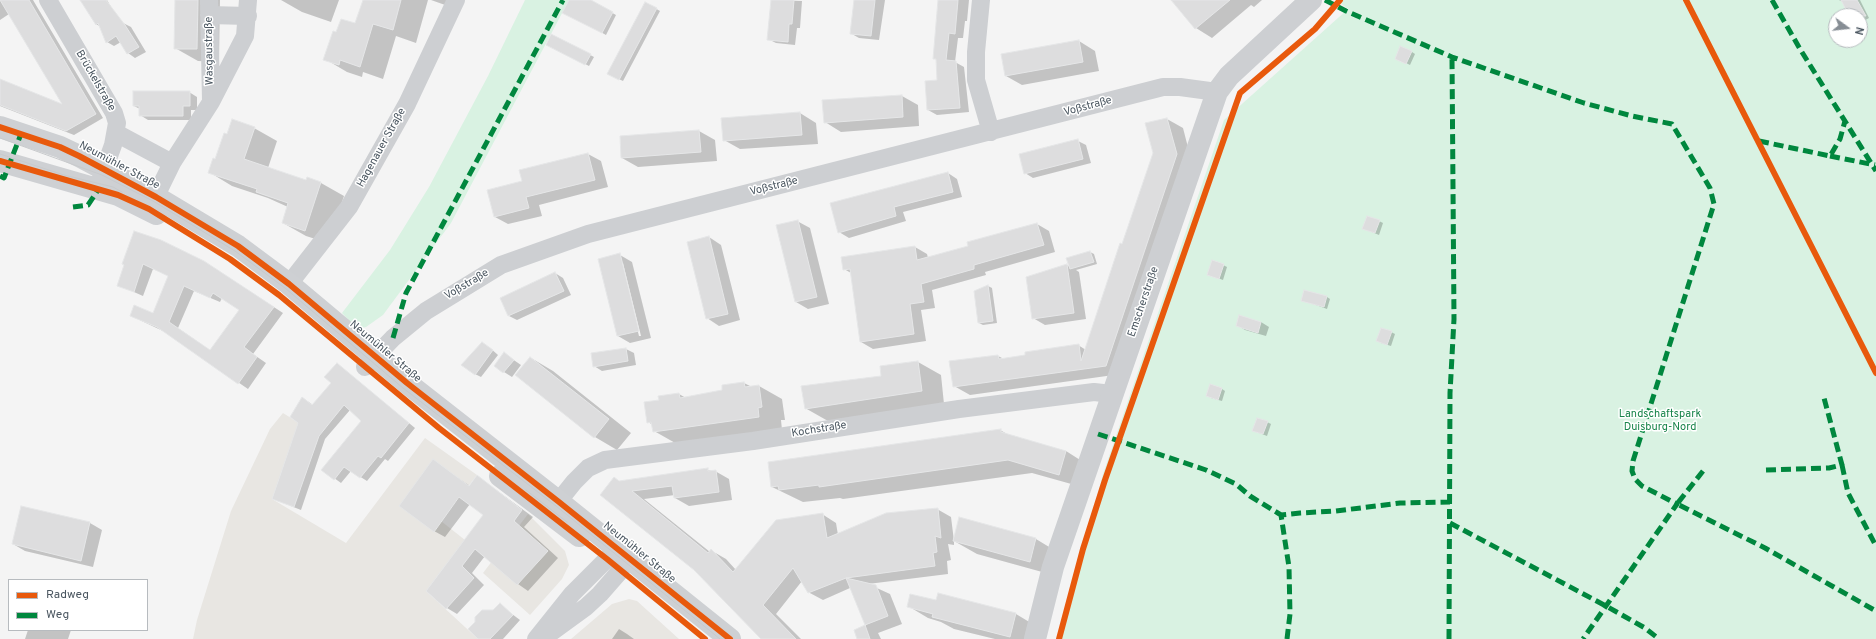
<!DOCTYPE html>
<meta charset="utf-8">
<style>
body{margin:0}
#map{position:relative;width:1876px;height:639px;overflow:hidden;background:#f4f4f4;font-family:Overpass,sans-serif}
canvas{display:block}
.legend{position:absolute;left:8px;top:579px;width:140px;height:52px;box-sizing:border-box;background:#fff;border:1px solid #b7bbbf;margin:0;padding:5px 7px;list-style:none;font-size:12px;color:#4a5660}
.legend li{display:flex;align-items:center;gap:8px;height:20px}
.legend b{width:20px;border:1px solid #b7bbbf}
.north{position:absolute;left:1828px;top:8px;width:40px;height:40px;box-sizing:border-box;background:#fff;border:1px solid #b7bbbf;border-radius:50%;rotate:105deg;font-size:11px;font-weight:700;line-height:16px;text-align:center;color:#4a5660}
.north::after{content:'';display:block;margin:auto;width:14px;height:18px;background:#868d94;clip-path:polygon(50% 0,100% 100%,50% 72%,0 100%)}
</style>
<div id="map">
<canvas width="1876" height="639"></canvas>
<ul class="legend">
<li><b style="height:5px;background:#e8590c"></b>Radweg</li>
<li><b style="height:5px;background:#00873e"></b>Weg</li>
</ul>
<div class="north">N</div>
</div>
<script>
const c = document.querySelector('canvas').getContext('2d');
c.lineJoin = 'round';
function paint(path, color) { c.fillStyle = color; c.fill(path, 'evenodd'); }
const poly = rows => new Path2D(rows.map(r => 'M' + r).join(''));
function strokePath(path, color, width, dash) { c.strokeStyle = color; c.lineWidth = width; c.lineCap = dash ? 'butt' : 'round'; c.setLineDash(dash || []); c.stroke(path); }
function write(font, color, halo, rows, align = 'center') {
  c.font = font + ' Overpass,sans-serif'; c.lineWidth = 3; c.setLineDash([]); c.textBaseline = 'middle'; c.strokeStyle = halo; c.fillStyle = color; for (const [text, x, y, turn = 0] of rows) {
    c.save(); c.translate(x, y); c.rotate((+turn || 0) * Math.PI / 180); c.textAlign = isNaN(turn) ? turn : align; if (halo) c.strokeText(text, 0, 0); c.fillText(text, 0, 0); c.restore();
  }
}
paint(poly([
 [283,413,299,423,272,499,346,543,425,438,477,475,441,521,465,540,426,591,478,639,193,639,197,620,231,511,270,429],
 [528,514,565,551,569,565,562,579,530,615,483,573],
 [629,599,637,601,679,639,571,639,612,604]
]), '#e8e6e2');
paint(poly([
 [525,0,569,0,451,223,383,315,366,327,357,329,342,313,390,250,429,187,488,76],
 [1343,0,1876,0,1876,639,1060,639,1103,474,1224,120,1348,9,1340,3],
 [1836,16,1860,16,1860,40,1836,40]
]), '#d9f2e2');
paint(poly([
 [0,0,33,0,103,118,74,135,0,106,0,80,64,106,9,14,0,20],
 [83,0,107,0,121,24,123,23,131,27,146,52,135,58,128,53,121,42,114,46,107,42,101,27,96,24],
 [176,0,220,0,219,62,198,61,175,48],
 [281,0,339,0,331,22,302,12],
 [364,0,428,0,416,43,396,36,383,79,363,72,362,77,347,72,325,59,337,33,356,25],
 [431,0,450,0,448,6],
 [570,0,589,0,616,15,606,35,564,12],
 [772,0,802,1,800,28,797,28,795,45,776,43,768,39],
 [855,0,885,0,879,40,859,38,852,34],
 [939,0,969,0,967,21,965,21,963,38,958,38,955,62,964,67,969,112,937,115,928,110,938,81,937,60,934,58],
 [1172,0,1262,0,1254,7,1251,5,1212,38,1196,28],
 [1839,0,1860,0,1869,18,1860,23,1860,16,1850,16,1843,2],
 [646,3,660,11,623,81,608,74],
 [552,35,594,57,589,66,547,44],
 [1079,41,1095,51,1099,71,1022,85,1006,76],
 [1412,52,1415,54,1410,65,1400,60],
 [189,92,197,97,197,110,191,110,191,120,148,120,140,115,140,109,134,106],
 [902,96,918,105,919,126,841,132,825,122],
 [800,113,816,123,818,144,740,149,724,140,722,119],
 [1167,119,1183,128,1192,163,1121,374,970,395,954,386,998,356,1004,359,1078,345,1086,350,1154,153,1147,124],
 [254,128,277,141,268,168,306,181,321,183,344,196,328,243,306,236,283,223,288,207,268,198,232,186,209,172,228,135],
 [699,131,715,140,717,161,638,167,622,158,621,137],
 [1078,141,1086,145,1091,163,1033,178,1025,173],
 [588,154,601,161,608,187,539,205,542,216,508,224,495,217,523,182,520,171],
 [948,173,957,179,962,197,903,212,906,221,849,238,839,232],
 [797,221,810,228,829,304,808,309,796,302,777,226],
 [1379,221,1383,223,1379,235,1367,230],
 [1037,224,1049,231,1055,252,985,272,986,275,932,290,935,308,921,310,926,341,873,349,861,342,851,273,844,269,915,247,927,254,928,258,969,247,968,243],
 [709,237,721,245,740,320,719,326,707,318],
 [161,241,214,268,283,313,253,354,266,363,248,389,163,331,131,316,154,314,169,276,153,269,143,296,118,285],
 [194,291,220,302,222,298,241,310,211,351,178,328],
 [1090,252,1094,254,1097,264,1076,270,1079,272,1086,319,1045,325,1033,318,1067,265,1070,267],
 [620,255,632,262,651,338,630,343,618,336,600,260],
 [621,263,623,263,641,336,639,336],
 [1223,265,1227,267,1223,280,1212,276],
 [555,273,563,278,571,295,517,320,509,316],
 [988,286,992,288,997,323,983,325,979,323,975,291],
 [1327,297,1330,299,1327,309,1302,300],
 [1261,322,1269,327,1266,336,1245,330,1237,325],
 [1391,332,1395,334,1391,346,1381,343],
 [489,347,498,355,481,377,475,374],
 [626,349,634,353,636,365,602,371,594,366],
 [505,354,521,365,512,377,504,372],
 [531,358,553,371,631,433,617,450,595,437],
 [918,362,941,375,944,404,828,421,805,408],
 [337,364,415,428,388,461,385,459,367,481,351,471,341,483,323,470,362,421,350,410,325,439,301,510,273,499,300,423,303,398,313,405,332,383],
 [744,383,752,387,759,386,782,399,785,420,781,420,782,430,677,444,654,431,653,425,648,422,660,401,659,397,679,394,686,398,723,391,723,386],
 [1222,389,1225,391,1222,401,1211,398],
 [1267,422,1271,424,1267,436,1254,431],
 [1000,430,1009,435,1066,451,1088,465,1082,487,1032,473,843,499,840,498,803,502,772,487],
 [433,461,470,486,477,476,533,517,524,527,558,558,528,591,518,584,485,556,472,573,484,585,457,614,447,608,428,591,484,515,470,504,445,537,434,531],
 [707,470,715,471,729,479,732,500,689,506,675,498,675,495,644,499,710,552,712,551,726,559,736,570,822,514,836,523,838,535,937,509,951,517,954,541,960,518,1036,539,1059,553,1053,575,977,554,954,541,954,545,948,544,951,560,947,561,948,574,868,584,890,594,902,624,878,633,881,639,858,639,855,630,866,626,850,588,823,600,808,592,802,581,776,614,801,639,763,639,620,482],
 [90,523,102,530,93,567,25,551,13,544],
 [939,594,1016,614,1036,626,1033,639,995,639,954,629,941,622,928,618,908,606,937,602],
 [500,605,520,620,503,639,480,639,494,611],
 [619,629,627,634,634,639,612,639],
 [28,630,71,630,68,639,25,639]
]), '#0003');
const building = poly([
 [0,0,29,0,96,114,66,131,0,105,0,79,62,104,0,0],
 [80,0,106,0,125,25,139,47,127,54,116,36,106,43,98,23,96,25,80,0],
 [175,0,198,0,197,49,174,49,175,0],
 [363,0,401,0,393,30,373,24,360,67,340,60,339,65,323,60,333,31,336,32,341,19,355,23,363,0],
 [569,0,591,0,613,12,602,33,562,13,569,0],
 [771,0,794,0,792,24,789,24,788,42,767,40,771,0],
 [854,0,875,0,871,36,850,34,854,0],
 [938,0,958,0,955,34,949,33,946,60,956,61,960,108,927,110,925,81,937,80,936,59,933,59,938,0],
 [1171,0,1230,0,1195,29,1171,0],
 [1841,0,1857,0,1866,16,1849,16,1841,0],
 [645,2,657,8,619,80,607,74,645,2],
 [551,34,591,54,585,65,546,45,551,34],
 [1079,40,1083,62,1005,76,1001,54,1079,40],
 [1400,46,1412,51,1406,64,1395,59,1400,46],
 [133,91,190,91,190,106,183,106,183,116,139,116,139,106,133,106,133,91],
 [902,95,903,117,824,123,822,100,902,95],
 [800,112,802,135,723,141,721,118,800,112],
 [1167,118,1177,154,1106,366,953,387,949,361,998,355,999,359,1025,355,1025,352,1079,344,1081,361,1120,243,1122,244,1153,153,1145,123,1167,118],
 [232,119,255,127,244,159,306,180,307,177,321,182,305,231,282,223,288,203,256,192,257,189,208,173,213,158,215,159,224,133,227,134,232,119],
 [699,130,701,152,621,158,620,136,699,130],
 [1078,139,1083,159,1024,174,1019,154,1078,139],
 [588,153,595,180,526,197,529,208,494,217,487,190,522,181,519,170,588,153],
 [948,172,953,192,894,207,896,216,838,233,830,203,948,172],
 [1367,216,1380,220,1375,233,1362,229,1367,216],
 [798,220,817,297,795,302,776,225,798,220],
 [1037,223,1044,245,974,265,974,269,921,284,924,302,910,304,914,334,860,342,850,269,843,270,841,257,915,246,917,260,968,246,967,242,1037,223],
 [134,231,161,240,204,261,274,307,244,347,257,357,238,384,157,327,130,316,134,305,153,313,168,276,143,264,134,292,117,286,124,265,122,264,134,231],
 [184,286,210,298,213,293,239,310,210,350,169,322,184,286],
 [709,236,728,314,706,319,687,242,709,236],
 [1090,251,1094,262,1070,269,1066,258,1090,251],
 [620,253,639,331,617,336,598,259,620,253],
 [1212,260,1224,264,1219,279,1207,275,1212,260],
 [1067,264,1074,313,1032,319,1026,277,1067,264],
 [555,272,564,291,508,316,500,298,555,272],
 [988,285,993,321,978,323,974,291,988,285],
 [1304,290,1327,296,1324,307,1301,301,1304,290],
 [1239,315,1261,322,1258,333,1236,326,1239,315],
 [1381,328,1392,331,1387,345,1376,341,1381,328],
 [482,342,493,350,475,375,461,365,482,342],
 [626,348,628,361,593,367,591,353,626,348],
 [504,352,514,360,503,373,494,366,504,352],
 [530,357,609,419,594,438,515,375,530,357],
 [918,361,922,391,805,409,801,386,881,376,880,366,918,361],
 [337,363,409,423,381,458,378,456,360,478,344,467,334,480,321,470,361,421,344,405,319,436,294,507,272,499,298,423,290,417,302,397,312,405,331,383,324,377,337,363],
 [744,382,745,387,759,385,762,407,758,408,759,417,653,432,651,422,647,423,644,402,659,400,658,396,679,393,680,398,722,390,722,385,744,382],
 [1210,384,1222,388,1218,400,1206,396,1210,384],
 [1257,418,1268,421,1263,434,1252,431,1257,418],
 [1001,429,1001,432,1066,451,1059,475,1008,460,819,487,819,485,779,490,778,486,771,487,768,462,1001,429],
 [433,459,469,486,477,475,522,510,514,521,548,551,517,585,475,549,462,566,474,578,446,609,426,591,483,515,459,497,434,532,399,506,433,459],
 [708,468,708,471,716,470,719,492,674,498,672,486,632,491,708,553,711,549,733,572,776,520,823,513,827,538,886,513,938,508,941,538,935,536,937,552,933,553,935,566,846,578,876,585,888,616,865,625,870,639,857,639,854,630,865,625,846,578,808,593,793,568,763,605,796,639,761,639,694,570,600,495,614,477,619,481,708,468],
 [21,506,90,522,81,561,12,544,21,506],
 [959,517,1036,538,1030,562,953,541,959,517],
 [938,593,1016,613,1010,637,932,617,933,614,907,607,910,594,936,600,938,593],
 [500,603,513,615,490,639,478,639,468,629,475,622,475,617,482,610,493,610,500,603]
]);
paint(building, '#ddddde');
strokePath(building, '#e5e6e7', 1);
strokePath(poly([
 [48,0,114,113,117,123,113,145,100,181],
 [209,0,211,101],
 [981,0,976,52,976,80,991,132],
 [209,15,248,16],
 [116,133,172,163],
 [150,208,172,163,211,102,245,36,248,0],
 [289,284,349,207,407,104,456,0],
 [365,367,393,338,426,311,501,265,588,234,1163,87,1180,87,1217,92],
 [550,512,574,482,588,468,605,460,753,441,959,409,1094,392,1112,394],
 [536,639,572,594,607,559,611,556,623,553,624,560,621,570,600,594,586,607,542,639]
]), '#cdcfd2', 18);
strokePath(poly([
 [1035,639,1053,567,1217,92,1229,76,1311,0]
]), '#cdcfd2', 22);
strokePath(poly([
 [0,127,60,147,79,156,156,197,238,246,289,284,407,383,559,502,730,639],
 [0,161,118,195,156,214],
 [500,476,579,536]
]), '#ced0d3', 22);
strokePath(poly([
 [0,138,102,175,153,201,235,251,285,288,403,388,556,506,720,639],
 [0,154,64,175,113,187,122,192],
 [526,490,567,522]
]), '#c8cacc', 1);
strokePath(poly([
 [1325,0,1346,11,1452,57,1584,103,1632,116,1672,124,1710,188,1714,204,1633,461,1632,471,1635,479,1642,486,1677,504,1583,639],
 [1772,0,1800,49,1876,171],
 [1759,141,1830,156,1840,139,1845,121],
 [1830,156,1875,165],
 [0,176,4,178,21,134],
 [73,207,88,205,98,190],
 [393,338,406,293,563,0],
 [1098,434,1206,470,1236,484,1250,496,1281,515],
 [1842,465,1848,493,1876,546],
 [1766,470,1829,468,1842,465,1824,398],
 [1703,471,1677,504,1765,548,1876,611],
 [1450,523,1606,606,1645,628,1659,639],
 [1287,639,1290,614,1289,567,1281,515,1300,513,1336,511,1400,503,1450,502],
 [1449,639,1450,393,1454,319,1452,57]
]), '#00873e', 5, [10, 5]);
strokePath(poly([
 [1686,0,1876,373],
 [0,127,60,147,79,156,156,197,238,246,289,284,407,383,559,502,730,639],
 [0,161,118,195,149,209,230,259,279,295,439,428,607,559,705,639],
 [1059,639,1083,549,1105,480,1240,93,1315,29,1340,0]
]), '#e8590c', 6);
write('11px', '#4a5660', '#fff', [
 ["Wasgaustraße",210,51,-91],
 ["Brückelstraße",95,81,60],
 ["Voßstraße",1088,107,-15],
 ["Hagenauer Straße",382,148,-61],
 ["Neumühler Straße",119,166,28],
 ["Voßstraße",774,187,-14],
 ["Voßstraße",467,285,-31],
 ["Emscherstraße",1144,302,-71],
 ["Neumühler Straße",385,352,40],
 ["Kochstraße",819,430,-9],
 ["Neumühler Straße",639,553,39]
]);
write('11px', '#19844b', '#fff', [
 ["Landschaftspark",1660,415],
 ["Duisburg-Nord",1660,428]
]);
</script>
